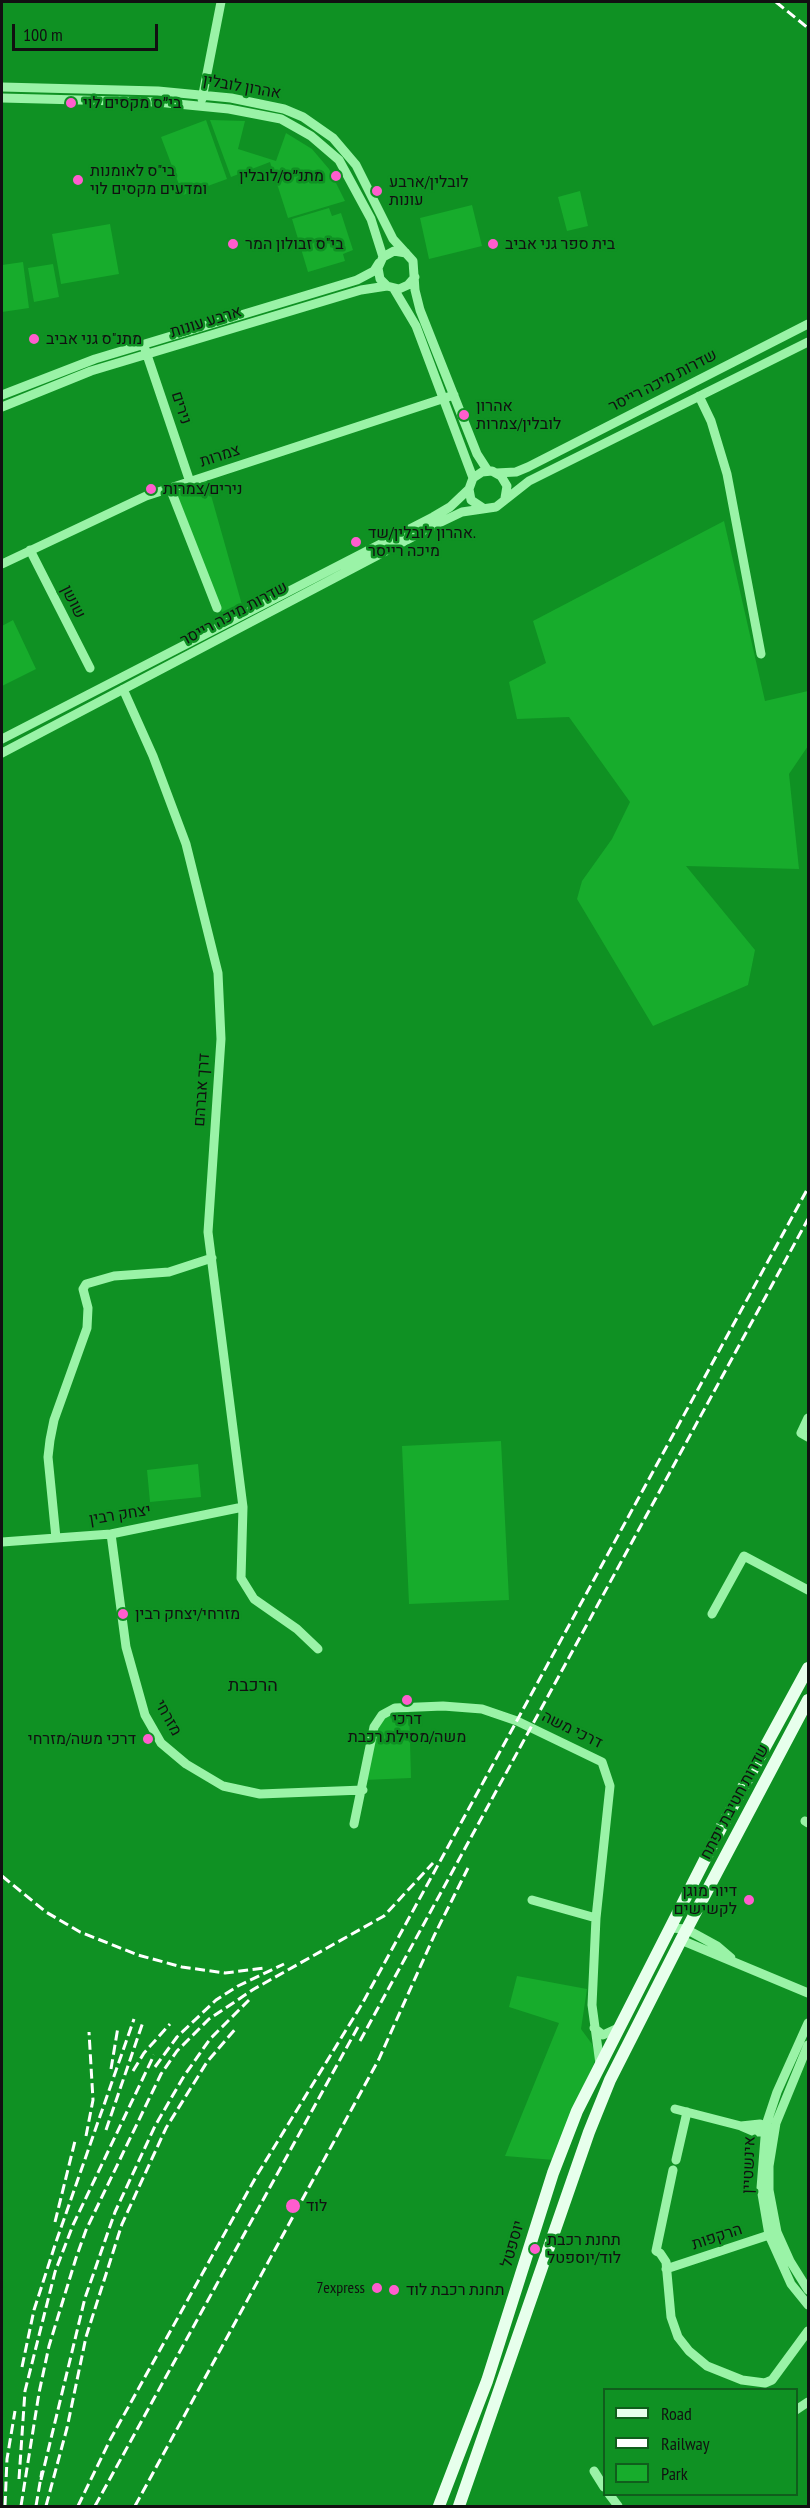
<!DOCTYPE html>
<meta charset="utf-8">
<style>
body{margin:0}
#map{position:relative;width:810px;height:2508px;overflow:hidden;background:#0f9123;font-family:"PT Sans Narrow",sans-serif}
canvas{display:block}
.frame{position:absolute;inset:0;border:3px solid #111;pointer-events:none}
.legend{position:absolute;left:603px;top:2388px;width:195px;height:108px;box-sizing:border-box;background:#0f9123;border:2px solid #105e1c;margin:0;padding:8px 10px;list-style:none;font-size:18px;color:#111}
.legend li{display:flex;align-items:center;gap:12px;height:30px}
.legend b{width:30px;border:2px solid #105e1c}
.scale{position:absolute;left:12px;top:24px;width:146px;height:27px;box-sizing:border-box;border:3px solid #111;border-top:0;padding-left:8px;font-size:18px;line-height:21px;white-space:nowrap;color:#111;-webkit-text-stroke:4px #0f9123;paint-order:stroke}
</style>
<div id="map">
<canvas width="810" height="2508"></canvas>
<div class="frame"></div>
<ul class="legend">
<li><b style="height:8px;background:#e7ffec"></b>Road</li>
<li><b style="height:8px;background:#fff"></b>Railway</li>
<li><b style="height:16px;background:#17ac2c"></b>Park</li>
</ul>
<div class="scale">100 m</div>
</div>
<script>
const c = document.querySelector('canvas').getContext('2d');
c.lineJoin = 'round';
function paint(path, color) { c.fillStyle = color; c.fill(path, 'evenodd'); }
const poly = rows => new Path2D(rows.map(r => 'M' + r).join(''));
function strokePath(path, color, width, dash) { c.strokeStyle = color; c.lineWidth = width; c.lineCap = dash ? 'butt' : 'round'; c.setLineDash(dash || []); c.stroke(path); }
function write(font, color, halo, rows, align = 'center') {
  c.font = font + ' "PT Sans Narrow",Heebo,sans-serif'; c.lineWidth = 5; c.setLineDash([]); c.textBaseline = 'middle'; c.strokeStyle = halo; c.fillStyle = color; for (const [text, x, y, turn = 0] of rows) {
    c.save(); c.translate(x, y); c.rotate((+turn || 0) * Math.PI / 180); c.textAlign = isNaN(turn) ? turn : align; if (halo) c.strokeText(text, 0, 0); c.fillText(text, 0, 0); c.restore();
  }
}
paint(poly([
 [206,120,227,179,183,195,161,137],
 [210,120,245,121,238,149,276,161,286,133,312,149,329,169,345,201,288,218,270,162,231,177],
 [580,191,588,226,567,231,558,197],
 [472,205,482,246,429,259,420,218],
 [329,208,332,216,341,213,353,250,343,254,345,261,308,272,292,219],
 [110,224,119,274,61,284,52,234],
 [23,262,29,308,2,312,2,265],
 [53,264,59,297,34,302,28,268],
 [207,481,242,605,223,615,176,491],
 [724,521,765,701,808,691,808,746,789,774,799,869,686,866,755,950,748,985,653,1026,577,899,582,881,612,839,630,802,569,717,517,719,509,682,546,663,533,621],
 [13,620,36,669,2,686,2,626],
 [501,1441,509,1600,409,1604,402,1446],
 [198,1464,201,1497,150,1502,147,1470],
 [409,1707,411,1778,364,1780,378,1720],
 [517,1976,587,1989,581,2029,592,2044,596,2058,554,2160,505,2156,559,2023,509,2007]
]), '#17ac2c');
strokePath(poly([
 [2,87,158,91,231,98,284,109,303,117,333,138,356,165,393,239,413,261,415,290,420,310,477,454,488,471],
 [2,98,157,102,229,109,281,119,311,136,339,160,371,219,383,257],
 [202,99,221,2],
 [406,253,394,251,383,257,378,268,380,279,387,286,399,289,408,285,415,277],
 [394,289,416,326,473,478],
 [145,349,190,482],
 [2,395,95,359,357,280,374,271,379,263],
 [699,396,711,421,727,474,761,654],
 [2,407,91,371,361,290,387,286],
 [496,473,516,472,528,467,808,324],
 [170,488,217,608],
 [483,508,471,500,469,489,473,478,482,472,492,471,501,476,507,486,505,498],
 [30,550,90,668],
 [2,564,146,496,454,395],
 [123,689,153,756,186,844,218,973,221,1039,208,1232,243,1507,241,1578,254,1599,297,1629,318,1649],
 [2,739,433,517,450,507,469,489],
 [2,753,439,523,462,512,496,507,529,481,808,342],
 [808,1418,801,1433,808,1437],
 [111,1534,126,1647,145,1715,161,1743,186,1764,223,1786,260,1794,363,1790],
 [56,1538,48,1457,50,1440,54,1420,87,1328,88,1308,83,1289,86,1284,114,1276,169,1272,212,1258],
 [2,1542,111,1534,243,1507],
 [712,1614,744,1556,808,1590],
 [805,1821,808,1823],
 [354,1824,374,1727,382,1715,395,1708,443,1706,482,1709,517,1721,602,1762,610,1786,596,1918,592,2005,600,2064],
 [532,1900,596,1918],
 [671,1928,686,1929,717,1946,731,1958],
 [681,1940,808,1993],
 [808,2023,777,2092,766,2125,761,2188,769,2235,791,2284,808,2305],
 [594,2028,603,2035,618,2028],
 [808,2045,776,2123,769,2166,769,2190,777,2232,790,2261,808,2290],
 [675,2109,741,2126,755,2132,770,2132],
 [741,2126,760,2124,770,2128],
 [676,2160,687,2112],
 [673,2170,656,2251,660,2253,666,2262,671,2317,678,2337,689,2351,707,2366,742,2380,765,2383,772,2380,808,2331],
 [666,2269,772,2234],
 [796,2410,808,2402],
 [594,2471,604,2487],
 [609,2494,618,2506]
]), '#9af3a7', 9);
strokePath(poly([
 [439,2506,487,2381,553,2173,577,2111,722,1826,808,1668],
 [459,2506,589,2132,610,2080,681,1940,808,1700]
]), '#e7ffec', 12);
strokePath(poly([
 [776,2,808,28],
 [2,1876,46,1912,80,1932,138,1955,182,1967,225,1973,265,1968],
 [360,2041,808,1219],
 [155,2067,177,2037,216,2000,238,1986,284,1964],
 [111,2069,118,2027],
 [133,2071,144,2053,170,2024],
 [106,2130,143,2022],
 [86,2136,93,2100,89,2032],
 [55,2222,75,2141],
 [22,2367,34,2310,56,2242,134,2019],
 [19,2479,25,2391,55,2272,73,2225,154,2055],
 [41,2480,85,2298,115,2212,155,2126,184,2076,210,2039,249,2000],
 [5,2506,7,2459,15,2411],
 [21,2506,39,2393,49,2346,76,2258,86,2230,161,2074,177,2051,209,2019,254,1989,384,1916,433,1863],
 [36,2506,42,2471],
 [46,2506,67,2428,86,2337,122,2224,166,2128,207,2062,237,2027],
 [78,2506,110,2440,257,2175,362,2004,808,1188],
 [95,2506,359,2025],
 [135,2506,379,2059,434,1936,468,1868]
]), '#fff', 3, [10, 4.5]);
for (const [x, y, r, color] of [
 [71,103,6,"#ff5dce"],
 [336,176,6,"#ff5dce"],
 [78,180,6,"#ff5dce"],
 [377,191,6,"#ff5dce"],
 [233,244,6,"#ff5dce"],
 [493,244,6,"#ff5dce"],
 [34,339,6,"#ff5dce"],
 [464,415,6,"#ff5dce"],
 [151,489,6,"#ff5dce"],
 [356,542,6,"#ff5dce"],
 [123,1614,6,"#ff5dce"],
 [407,1700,6,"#ff5dce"],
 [148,1739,6,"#ff5dce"],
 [749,1900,6,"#ff5dce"],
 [293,2206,8,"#ff5dce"],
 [535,2249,6,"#ff5dce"],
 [377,2288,6,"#ff5dce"],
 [394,2290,6,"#ff5dce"]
]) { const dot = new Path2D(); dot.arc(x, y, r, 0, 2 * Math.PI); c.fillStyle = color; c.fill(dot); strokePath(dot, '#0f9123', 2); }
write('16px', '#111', '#0f9123', [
 ["אהרון לובלין",242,87,10],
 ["ארבע עונות",206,322,-17],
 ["שדרות מיכה רייסר",663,381,-27],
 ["נירים",181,408,72],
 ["צמרות",220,456,-18],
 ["שושן",73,602,63],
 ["שדרות מיכה רייסר",234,614,-28],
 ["דרך אברהם",202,1090,-86],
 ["יצחק רבין",120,1515,-9],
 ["מזרחי",168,1718,61],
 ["דרכי משה",572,1730,26],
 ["שדרות חטיבת יפתח",735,1802,-62],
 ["אינשטיין",749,2165,-88],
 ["הרקפות",717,2237,-18],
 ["יוספטל",513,2244,-74]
]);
write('16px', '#111', '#0f9123', [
 ["בי״ס מקסים לוי",83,103],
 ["בי\"ס לאומנות",90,171],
 ["ומדעים מקסים לוי",90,189],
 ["מתנ״ס/לובלין",324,176,"right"],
 ["לובלין/ארבע",389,182],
 ["עונות",389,200],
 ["בי\"ס זבולון המר",245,244],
 ["בית ספר גני אביב",505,244],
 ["מתנ\"ס גני אביב",46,339],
 ["אהרון",476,406],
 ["לובלין/צמרות",476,424],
 ["נירים/צמרות",163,489],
 ["אהרון לובלין/שד.",368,533],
 ["מיכה רייסר",368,551],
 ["מזרחי/יצחק רבין",135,1614],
 ["דרכי",407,1719,"center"],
 ["משה/מסילת רכבת",407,1737,"center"],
 ["דרכי משה/מזרחי",136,1739,"right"],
 ["דיור מוגן",737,1891,"right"],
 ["לקשישים",737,1909,"right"],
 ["לוד",306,2206],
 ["תחנת רכבת",547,2240],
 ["לוד/יוספטל",547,2258],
 ["7express",365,2288,"right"],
 ["תחנת רכבת לוד",406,2290]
], 'left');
write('18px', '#111', '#0f9123', [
 ["הרכבת",253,1686]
]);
</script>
